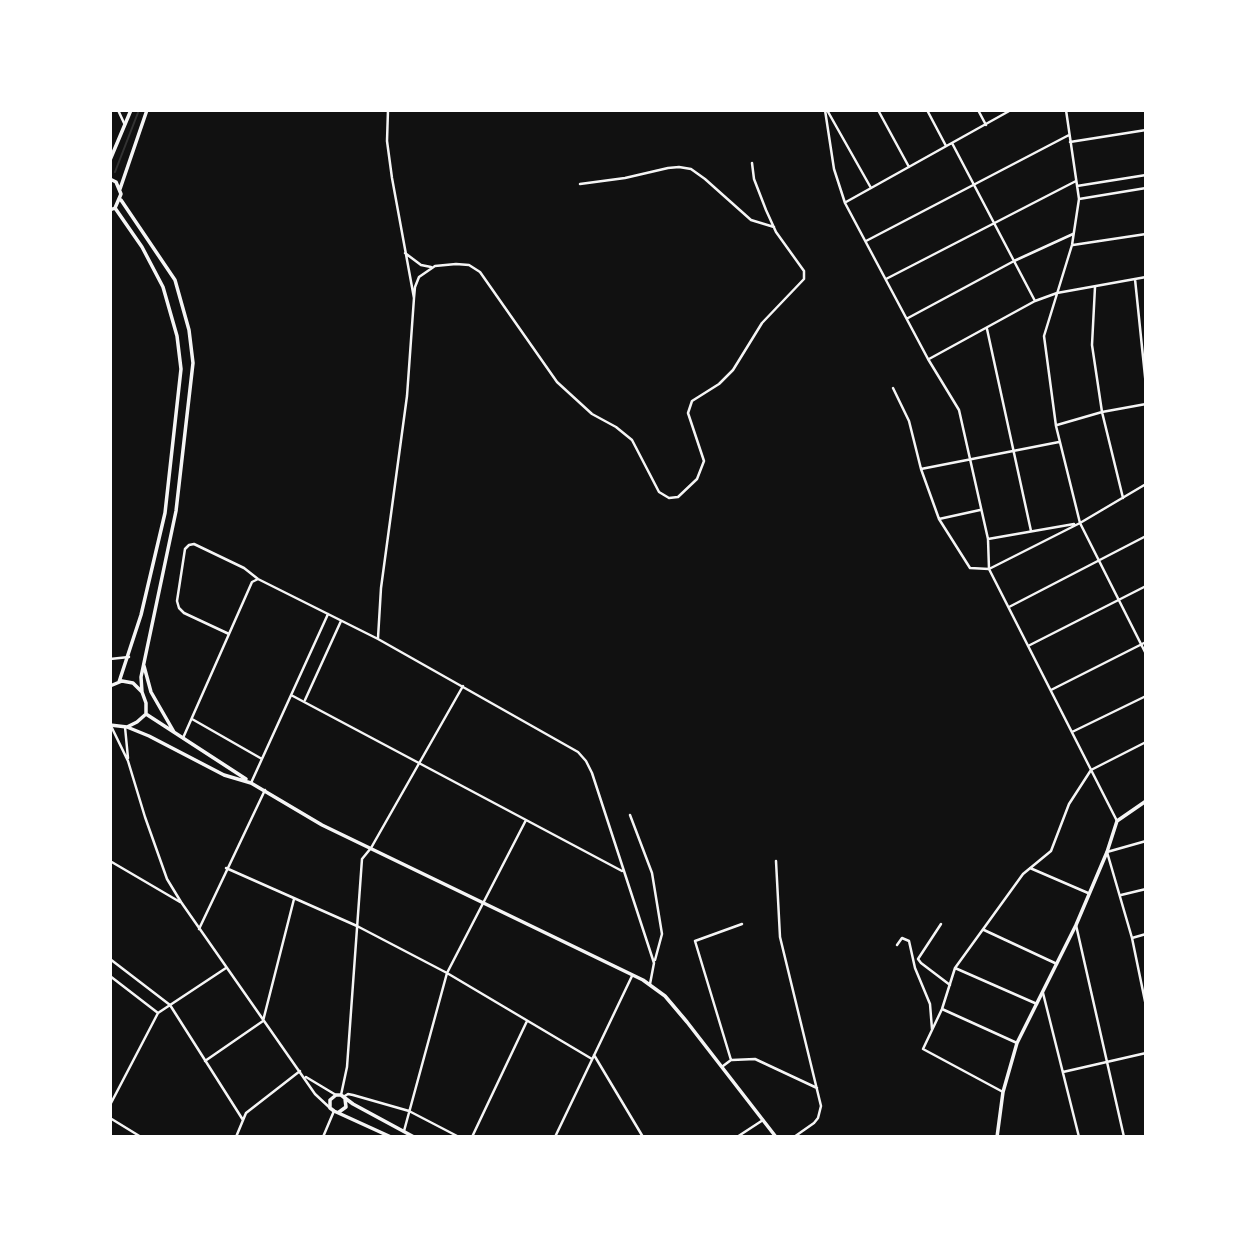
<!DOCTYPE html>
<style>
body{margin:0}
#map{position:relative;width:1256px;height:1247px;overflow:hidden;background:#111;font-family:Raleway,sans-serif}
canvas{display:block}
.frame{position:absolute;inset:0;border:112px solid #fff;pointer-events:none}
</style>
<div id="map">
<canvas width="1256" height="1247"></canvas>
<div class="frame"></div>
</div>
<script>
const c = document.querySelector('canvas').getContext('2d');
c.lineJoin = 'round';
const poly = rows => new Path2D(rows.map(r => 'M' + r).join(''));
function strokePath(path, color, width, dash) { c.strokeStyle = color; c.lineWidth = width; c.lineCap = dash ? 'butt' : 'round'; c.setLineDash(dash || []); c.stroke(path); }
strokePath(poly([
 [115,172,139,110]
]), '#333', 2);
strokePath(poly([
 [118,110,124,123],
 [825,110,834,169,845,203,928,359,959,410,988,539,989,569,1117,821],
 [827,110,871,188],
 [878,110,909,167],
 [927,110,946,146],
 [978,110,986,125],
 [1066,110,1079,199,1072,245,1044,336,1056,426,1080,523,1146,654],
 [1070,142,1146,130],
 [952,143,1035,301],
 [580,184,625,178,668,168,679,167,691,169,705,179,751,220,774,227],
 [1077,186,1146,175],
 [1079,199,1146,188],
 [846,202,1011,110],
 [866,241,1069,135],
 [1073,245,1146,234],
 [405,253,421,265,431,267],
 [886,279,1076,181],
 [1135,279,1146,386],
 [1095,287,1092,345,1102,412,1123,498],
 [414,298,415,287,419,277,435,266,456,264,469,265,480,272,557,382,592,414,616,427,632,440,659,492,669,498,678,497,697,479,704,461,688,413,692,401,719,384,733,370,762,323,804,279,804,271,776,232,766,210,754,179,752,163],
 [908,318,1014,261,1073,234],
 [987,329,1031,531],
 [929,359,1035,301,1057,293,1146,277],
 [893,388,909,421,921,469,939,519,970,568,989,569,1080,523,1146,484],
 [1057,425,1102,412,1146,404],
 [921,469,1059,442],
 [939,519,980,510],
 [988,539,1074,524],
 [1009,607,1146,536],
 [229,634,184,613,179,608,177,601,185,549,189,545,194,544,244,568,258,579,378,639,578,752,586,761,592,773,654,963,650,984],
 [378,638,381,588,407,396,414,298,392,178,387,141,388,110],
 [1028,646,1146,586],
 [110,659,129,657],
 [1051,690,1146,642],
 [291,695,622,871],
 [305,700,341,621],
 [192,719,262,759],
 [111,726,128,761,145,817,167,879,181,902,315,1094,330,1108],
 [125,727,128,758],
 [1072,732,1146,696],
 [183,738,252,582,258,579],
 [251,783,328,614],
 [630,815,652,873,662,934,655,960],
 [1146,841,1107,852,1132,938,1146,1006],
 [110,861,180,902],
 [776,861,780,937,821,1106,818,1118,814,1123,794,1137],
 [226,868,357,926,447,973,592,1059],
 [1030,868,1088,893],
 [1121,895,1146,889],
 [941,924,918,959,921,963,950,985],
 [1076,925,1124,1137],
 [199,929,265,790],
 [984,930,1057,964],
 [1132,938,1146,934],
 [897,945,902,938,909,941,915,968,930,1004,932,1029],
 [110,959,170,1005,243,1120],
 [955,968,1037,1004],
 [110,976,158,1013],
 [1043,993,1079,1137],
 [942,1009,1017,1043],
 [594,1055,643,1137],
 [732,1060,755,1059,817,1088],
 [205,1061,263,1021,294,899],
 [723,1066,731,1060,695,941,742,924],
 [1063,1072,1146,1053],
 [306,1077,336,1095],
 [1003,1092,923,1049,942,1009,955,968,1023,874,1051,851,1069,804,1091,770,1146,742],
 [341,1095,347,1067,362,859,371,848,463,686],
 [343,1097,348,1094,353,1095,409,1111,459,1137],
 [110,1105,158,1013,226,968],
 [110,1118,141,1137],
 [404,1131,447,973,526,820],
 [236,1137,246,1113,300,1071],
 [323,1137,334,1111],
 [472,1137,527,1021],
 [555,1137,632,976],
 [737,1137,763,1120]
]), '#f5f5f5', 2.5);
strokePath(poly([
 [110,160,131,110],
 [110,179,116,182,121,194,115,208,110,210],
 [120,189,147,110],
 [121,200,175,280,189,330,193,363,176,511,141,677,142,692],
 [115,208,142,247,163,287,177,336,181,369,165,513,141,615,119,682],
 [144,666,151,692,174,732],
 [110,686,122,681,133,683,142,692,146,703,146,714,137,722,127,727,110,725],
 [146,714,246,779],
 [127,727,149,736,224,775,251,783,322,825,643,980,665,996,687,1022,776,1137],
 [339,1112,346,1107,345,1099],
 [391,1137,334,1111,330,1108,330,1100,336,1095,341,1095,353,1104,414,1137],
 [997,1137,1003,1092,1017,1043,1076,925,1107,852,1117,821,1146,801]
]), '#f5f5f5', 3.5);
</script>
